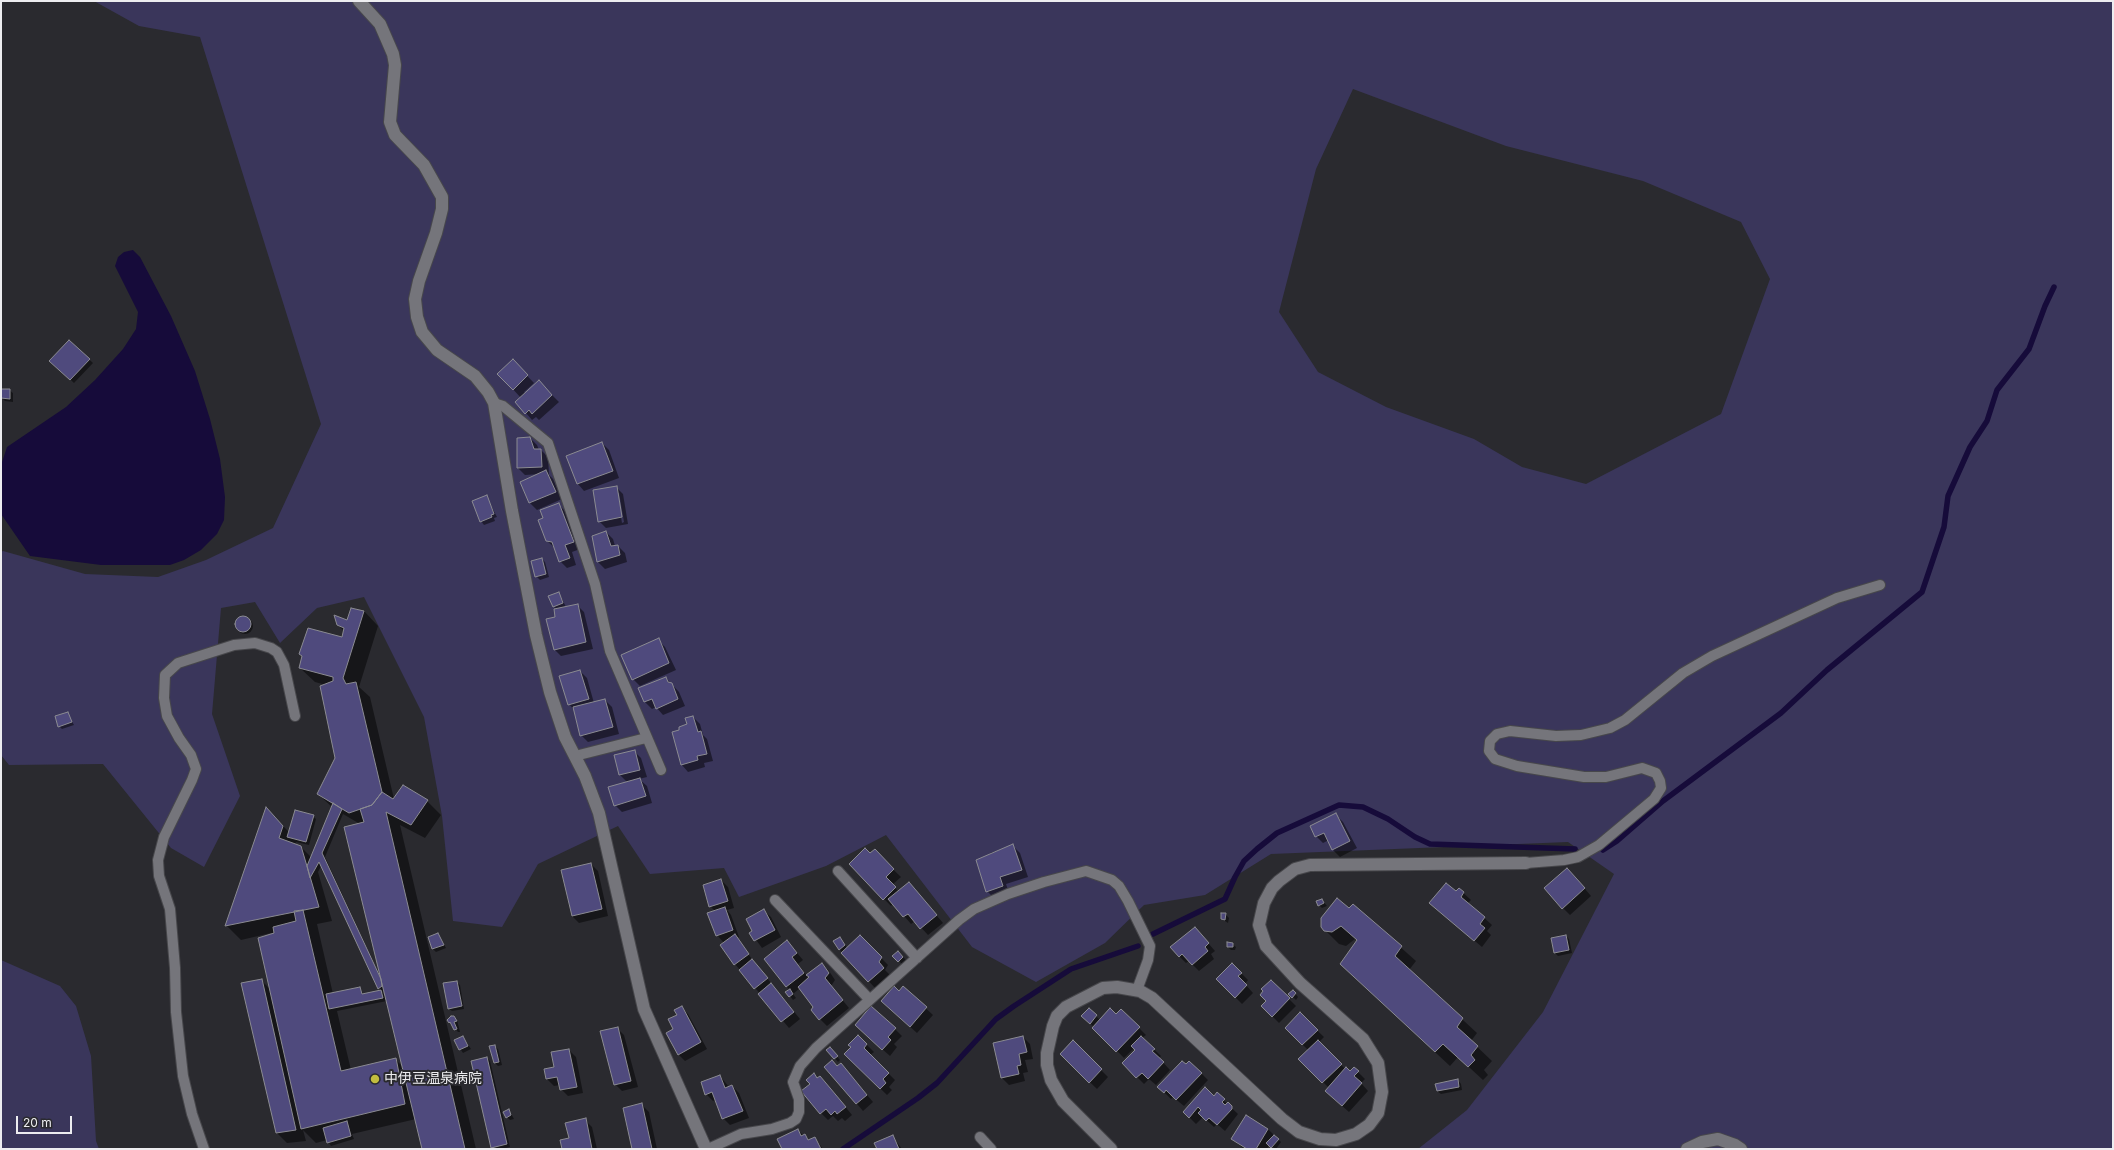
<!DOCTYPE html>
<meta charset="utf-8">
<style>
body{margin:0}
#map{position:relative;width:2114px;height:1150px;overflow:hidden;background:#2a2a2f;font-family:Inter,sans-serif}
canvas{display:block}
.frame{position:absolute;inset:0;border:2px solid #ededf0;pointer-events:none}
.scale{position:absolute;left:16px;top:1116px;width:56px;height:18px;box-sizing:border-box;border:2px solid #ededf0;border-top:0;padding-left:5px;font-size:12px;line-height:14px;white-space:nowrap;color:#ededf0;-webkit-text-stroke:3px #2a2a2f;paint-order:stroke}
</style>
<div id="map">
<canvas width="2114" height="1150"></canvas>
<div class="frame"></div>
<div class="scale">20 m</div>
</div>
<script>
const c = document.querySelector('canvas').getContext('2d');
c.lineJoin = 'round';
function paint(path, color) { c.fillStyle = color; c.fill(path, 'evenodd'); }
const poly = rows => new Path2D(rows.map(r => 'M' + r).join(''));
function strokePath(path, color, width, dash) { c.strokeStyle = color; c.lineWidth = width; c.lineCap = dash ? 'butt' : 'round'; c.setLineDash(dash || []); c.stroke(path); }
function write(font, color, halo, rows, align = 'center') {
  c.font = font + ' Inter,"Noto Sans JP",sans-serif'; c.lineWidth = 4; c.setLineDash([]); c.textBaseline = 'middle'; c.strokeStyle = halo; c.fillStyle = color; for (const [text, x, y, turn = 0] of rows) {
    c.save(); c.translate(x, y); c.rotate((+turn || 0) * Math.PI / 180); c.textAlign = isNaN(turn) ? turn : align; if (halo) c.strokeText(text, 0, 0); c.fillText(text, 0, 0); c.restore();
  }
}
paint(poly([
 [94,1,2113,1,2113,1149,1418,1149,1467,1110,1543,1012,1614,874,1568,842,1271,854,1205,895,1144,905,1105,943,1036,982,972,947,886,835,826,866,739,897,724,868,650,874,618,826,538,864,502,927,453,921,442,816,424,717,364,597,317,608,280,643,255,602,221,608,212,714,240,796,204,867,171,848,103,764,9,765,1,755,1,552,3,551,85,574,158,577,206,560,273,528,321,424,200,37,139,26],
 [1353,89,1506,146,1643,181,1741,222,1770,279,1721,414,1586,484,1522,467,1474,439,1386,407,1318,372,1279,312,1316,169],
 [1,960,60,986,76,1006,91,1056,96,1141,99,1149,1,1149]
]), '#3a365b');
paint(poly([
 [133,250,140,257,171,316,195,371,210,419,220,459,225,497,224,520,217,534,201,550,184,560,170,565,101,565,30,556,1,514,1,465,7,447,66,407,95,380,123,349,136,329,138,312,115,266,118,257,124,252]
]), '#160b3a');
paint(poly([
 [69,341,93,363,74,383,51,361],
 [513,361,534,383,524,392,526,394,546,389,559,402,539,420,536,417,532,420,526,413,521,398,499,374],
 [9,390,13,393,13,402,5,401,2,398],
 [530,438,537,445,539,450,541,450,548,457,549,475,553,479,562,499,537,510,530,503,521,483,541,474,525,475,518,468],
 [602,443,609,450,619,478,584,491,578,484,567,456],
 [616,487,623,494,628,524,606,528,599,521],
 [617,493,619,493,624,522,622,523],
 [486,496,497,517,494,518,495,521,484,525,481,521],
 [559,505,566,512,580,549,572,552,576,565,567,568,560,561,555,548,547,541,544,519],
 [606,532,613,539,615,546,618,546,625,553,627,562,605,569,598,562,594,549],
 [542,559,545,562,549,577,540,580,536,576],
 [559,593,566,607,577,605,584,612,593,649,561,656,554,649,556,609,553,606],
 [364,611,378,626,359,687,370,697,394,799,427,801,441,815,425,838,400,825,476,1149,423,1149,416,1119,352,1134,354,1139,331,1146,327,1140,316,1143,303,1130,306,1141,287,1143,277,1133,261,980,271,990,271,933,241,940,227,926,266,809,290,833,313,816,316,819,309,845,296,842,295,845,300,846,311,857,333,808,318,794,336,758,326,685,315,682,300,668,343,639,344,631,338,625,348,621],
 [343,814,360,824,380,976,325,857],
 [321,866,379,989,381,991,364,995,360,988,333,994,317,924,332,921,318,872],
 [385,990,386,997,382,992],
 [387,1001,403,1067,395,1059,351,1070,337,1011],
 '237 626a8 8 0 1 1 16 0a8 8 0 1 1-16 0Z',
 [658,640,665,647,676,670,640,686,633,679],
 [580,671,587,678,594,703,605,700,612,707,619,734,588,742,581,735,574,710,569,704],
 [666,678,679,692,685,706,663,715,656,707,652,709,645,702],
 [67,713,74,725,62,729,59,726],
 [693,717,700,724,703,735,707,739,713,761,704,763,705,767,688,772,682,765,680,731,688,725],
 [634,751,641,758,647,777,639,779,647,786,652,803,622,812,615,805,628,783,620,775,615,756],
 [1336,815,1343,822,1357,848,1340,857,1333,850,1329,840,1323,843,1316,836],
 [1013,846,1020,853,1028,877,1006,884,1009,893,994,898,987,891,990,853],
 [874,851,901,877,892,885,899,892,909,883,943,923,928,935,915,921,911,924,893,903,891,906,850,864],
 [591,864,598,871,608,916,579,923,572,916],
 [1574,876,1591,896,1570,915,1563,908],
 [721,880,728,887,734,908,727,910,731,915,739,937,737,938,754,962,800,1019,789,1028,735,964,724,943,717,935,715,911,710,906],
 [1459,889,1471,900,1468,903,1492,925,1487,931,1491,935,1482,947,1438,910],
 [1322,900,1327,906,1322,908,1319,905],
 [1353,905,1416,961,1409,970,1477,1033,1471,1041,1492,1061,1484,1070,1488,1075,1483,1080,1458,1057,1450,1066,1355,978,1357,941,1355,939,1346,946,1339,944,1325,930],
 [764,911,771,917,781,937,762,948,751,933,754,932],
 [1225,914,1229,918,1228,923,1222,919],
 [1195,928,1215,951,1211,954,1214,959,1199,971,1189,961,1186,963,1179,956],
 [438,934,446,948,436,952,433,949,430,938],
 [860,936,888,965,885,970,890,975,875,988,839,949,843,941,847,948],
 [1566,936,1569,939,1572,953,1558,956,1555,953],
 [787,941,803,960,798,964,807,976,822,964,829,971,835,980,831,986,849,1008,827,1026,820,1019,815,1007,800,988,793,994,796,998,793,1000,787,992,790,990,787,987],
 [1232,944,1236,947,1235,950,1231,950,1228,947],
 [898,952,906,960,902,964,894,956],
 [1232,964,1248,980,1245,984,1253,993,1242,1004,1217,979],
 [1271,981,1296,1006,1279,1023,1262,1006,1268,1001],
 [456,982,460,985,464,1009,452,1011,448,1008],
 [903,987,933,1015,917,1033,889,1008],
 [1293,991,1298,997,1296,1000,1290,994],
 [681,1007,688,1014,707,1049,685,1061,678,1054,674,1030],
 [1089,1009,1100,1020,1116,1015,1121,1010,1146,1035,1142,1038,1161,1056,1159,1058,1170,1070,1156,1085,1149,1079,1144,1084,1123,1063,1136,1050,1134,1048,1124,1058,1086,1019],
 [1300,1014,1324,1037,1319,1042,1345,1069,1350,1073,1354,1068,1365,1079,1361,1083,1368,1091,1349,1112,1333,1098,1329,1088,1300,1059,1308,1050,1286,1028],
 [454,1017,457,1020,460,1032,458,1032,449,1022],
 [617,1028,624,1035,638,1087,622,1091,615,1084],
 [895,1029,902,1036,894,1044,897,1047,890,1056,863,1032],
 [858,1036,874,1052,870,1055,895,1080,889,1087,892,1090,887,1095,845,1054],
 [463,1037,471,1049,463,1053,455,1041],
 [1023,1037,1030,1044,1033,1059,1025,1060,1028,1072,1023,1073,1025,1081,1009,1085,1002,1078,994,1044],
 [1073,1042,1108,1077,1097,1089,1061,1054],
 [494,1046,498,1049,502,1065,498,1066,495,1063,490,1047],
 [569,1050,576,1057,583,1093,568,1096,561,1089,560,1085,554,1086,547,1079],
 [828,1050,833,1052,840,1060,838,1062],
 [487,1058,490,1061,510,1147,502,1149,492,1147],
 [826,1067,847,1071,873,1102,863,1111],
 [1201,1073,1208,1080,1184,1106,1173,1097,1171,1099,1159,1087],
 [814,1075,818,1079,820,1077,827,1084,852,1115,845,1121,842,1118,838,1121,833,1116,828,1120,821,1113],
 [720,1076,729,1087,732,1086,739,1093,749,1118,730,1125,723,1118,716,1100,713,1101,706,1094],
 [1458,1080,1461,1084,1462,1090,1441,1094,1437,1091],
 [1217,1094,1238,1114,1225,1131,1217,1124,1214,1127,1203,1117,1196,1124,1184,1112,1214,1097],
 [642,1105,649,1112,657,1149,633,1149],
 [509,1110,514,1119,510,1120,507,1117],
 [585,1120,592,1127,597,1149,563,1149],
 [1268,1129,1281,1142,1276,1149,1269,1145,1267,1149,1244,1149,1232,1139],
 [797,1130,810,1140,815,1138,823,1149,783,1149],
 [892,1136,902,1149,878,1149]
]), '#0007');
strokePath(poly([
 [1603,850,1617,841,1663,801,1781,713,1827,670,1922,592,1944,527,1948,496,1970,447,1987,421,1997,390,2029,349,2045,306,2054,287],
 [1153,934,1225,899,1235,877,1244,861,1257,849,1277,833,1339,805,1363,807,1388,819,1415,837,1430,844,1575,849],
 [843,1149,918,1098,937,1083,996,1019,1014,1006,1071,969,1138,946]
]), '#160b3a', 5.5);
const building = poly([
 [69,340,90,359,70,380,49,361,69,340],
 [513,359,528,375,513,390,497,374,513,359],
 [539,380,552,395,532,414,529,410,525,414,515,402,539,380],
 [1,389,10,389,10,399,1,398,1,389],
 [530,437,534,449,541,449,542,467,517,468,517,438,530,437],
 [602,442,613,471,577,484,566,456,602,442],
 [546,470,556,492,529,503,520,482,546,470],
 [617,486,622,517,598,522,593,490,617,486],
 [487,495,494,514,491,515,492,517,480,522,472,501,487,495],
 [559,503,574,542,565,545,570,558,559,562,552,542,546,541,538,520,543,518,540,510,559,503],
 [606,531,611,546,618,545,620,555,597,562,592,536,606,531],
 [542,558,546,574,535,577,531,561,542,558],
 [559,592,563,603,553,607,548,596,559,592],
 [578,604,586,642,554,650,546,619,555,617,554,609,578,604],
 [351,608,364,611,343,678,346,684,356,682,382,792,372,805,349,813,317,794,335,758,320,686,333,681,333,677,299,668,302,656,299,654,308,628,342,637,344,628,337,625,334,615,347,620,351,608],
 '235 624a8 8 0 1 1 16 0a8 8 0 1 1-16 0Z',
 [659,638,669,663,632,680,621,655,659,638],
 [580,670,589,699,568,705,559,676,580,670],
 [666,677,668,682,672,683,678,699,656,709,652,699,644,702,638,688,666,677],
 [605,699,613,727,580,736,573,707,605,699],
 [68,712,72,722,58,727,55,716,68,712],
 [693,716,698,732,701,731,707,754,697,756,698,760,681,765,672,732,679,730,679,727,687,724,685,718,693,716],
 [635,750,640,770,619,775,614,755,635,750],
 [640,778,646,796,614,806,608,787,640,778],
 [403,785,428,800,411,825,386,812,465,1149,422,1149,344,827,364,822,360,809,372,805,382,792,393,799,403,785],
 [333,803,342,809,322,853,381,979,382,986,378,989,319,862,310,878,307,866,333,803],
 [266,807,283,826,279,838,301,846,319,907,225,926,266,807],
 [295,810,314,815,306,842,287,837,295,810],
 [1336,813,1350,841,1332,850,1324,833,1315,837,1310,826,1336,813],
 [1013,844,1022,870,1000,877,1003,886,986,892,976,860,1013,844],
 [865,848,870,853,875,849,894,869,886,877,896,887,883,900,849,864,865,848],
 [591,863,602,909,572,916,561,870,591,863],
 [1567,868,1585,888,1562,909,1544,888,1567,868],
 [721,879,728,901,709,907,703,885,721,879],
 [909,882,937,915,920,929,908,914,903,917,888,899,909,882],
 [1446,883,1456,891,1459,888,1464,892,1461,897,1485,917,1480,924,1485,928,1474,941,1429,903,1446,883],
 [1337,898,1349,908,1353,904,1402,946,1395,956,1463,1018,1457,1027,1478,1046,1471,1055,1475,1060,1468,1067,1443,1044,1435,1052,1340,964,1357,940,1341,926,1332,932,1324,931,1321,927,1321,918,1337,898],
 [1322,899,1324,903,1318,906,1316,901,1322,899],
 [725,907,733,930,716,936,707,913,725,907],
 [764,909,775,930,754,941,749,933,752,931,746,919,764,909],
 [303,910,341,1071,396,1058,405,1104,301,1129,258,938,274,933,273,927,296,921,294,911,303,910],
 [1221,913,1226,913,1225,920,1221,919,1221,913],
 [1195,927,1209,943,1205,947,1208,951,1192,965,1182,954,1179,957,1170,947,1195,927],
 [438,933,444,945,432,949,428,937,438,933],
 [735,934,749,954,734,965,720,945,735,934],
 [860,935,882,957,879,962,884,968,868,982,841,953,860,935],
 [1566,935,1569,950,1554,953,1551,938,1566,935],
 [840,937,845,945,839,950,833,941,840,937],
 [787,940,797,953,792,957,804,973,786,987,764,959,787,940],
 [1227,942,1233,943,1233,947,1227,947,1227,942],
 [898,951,903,957,898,962,892,956,898,951],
 [752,959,768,978,754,989,739,970,752,959],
 [822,963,829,973,825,978,843,1000,819,1020,811,1010,813,1007,798,987,809,977,806,975,822,963],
 [1232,963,1242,973,1238,976,1247,985,1235,998,1216,979,1232,963],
 [262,979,296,1130,276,1133,241,983,262,979],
 [1271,980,1290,998,1272,1017,1261,1006,1266,1001,1260,995,1263,991,1261,989,1271,980],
 [457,981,462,1006,448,1009,443,983,457,981],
 [771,983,794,1012,781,1022,758,994,771,983],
 [894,986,899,991,903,986,927,1007,910,1027,881,1001,894,986],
 [360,987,362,994,381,990,383,998,329,1009,326,994,360,987],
 [790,989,793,994,789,997,785,992,790,989],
 [1293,990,1296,993,1292,998,1288,994,1293,990],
 [682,1006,701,1042,678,1055,666,1033,673,1029,668,1019,677,1015,674,1010,682,1006],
 [871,1006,896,1028,888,1037,891,1040,882,1050,855,1025,871,1006],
 [1089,1008,1097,1015,1090,1024,1081,1016,1089,1008],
 [1110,1008,1116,1014,1121,1009,1140,1027,1116,1052,1092,1028,1110,1008],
 [1300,1012,1318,1030,1302,1045,1285,1028,1300,1012],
 [451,1016,454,1016,457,1021,454,1022,457,1029,454,1030,450,1022,449,1023,447,1020,451,1016],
 [618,1027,631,1081,614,1085,600,1031,618,1027],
 [858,1035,867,1044,864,1048,889,1073,883,1079,886,1083,880,1089,844,1054,851,1047,848,1045,858,1035],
 [463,1036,468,1046,459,1050,454,1040,463,1036],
 [1023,1036,1027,1052,1019,1054,1021,1065,1017,1066,1019,1074,1001,1078,993,1043,1023,1036],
 [1141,1036,1155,1049,1152,1051,1164,1062,1148,1079,1142,1073,1136,1078,1122,1063,1135,1050,1131,1046,1141,1036],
 [1073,1040,1102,1069,1089,1083,1060,1054,1073,1040],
 [1318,1040,1342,1064,1322,1083,1298,1059,1318,1040],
 [495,1045,499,1062,494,1063,489,1046,495,1045],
 [830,1047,838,1056,834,1059,826,1050,830,1047],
 [569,1049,577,1087,560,1090,557,1077,546,1079,544,1069,554,1067,551,1052,569,1049],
 [487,1057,507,1144,491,1148,471,1061,487,1057],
 [832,1060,837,1066,841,1063,867,1095,856,1104,824,1067,832,1060],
 [1182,1061,1186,1064,1189,1061,1202,1073,1176,1100,1166,1090,1164,1093,1157,1087,1182,1061],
 [1346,1067,1350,1071,1354,1067,1359,1071,1354,1076,1362,1083,1342,1106,1325,1091,1346,1067],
 [814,1073,817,1078,820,1076,846,1107,837,1114,835,1111,831,1115,826,1109,820,1114,801,1091,810,1084,806,1080,814,1073],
 [720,1075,725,1088,732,1085,743,1111,722,1119,712,1092,705,1095,701,1082,720,1075],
 [1458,1079,1459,1087,1437,1091,1435,1084,1458,1079],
 [1205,1087,1214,1096,1217,1092,1225,1099,1222,1102,1225,1105,1228,1102,1232,1106,1232,1109,1217,1125,1209,1118,1206,1121,1198,1113,1201,1110,1198,1107,1189,1118,1183,1112,1205,1087],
 [642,1103,652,1149,632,1149,623,1108,642,1103],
 [509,1109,511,1115,506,1118,503,1112,509,1109],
 [1246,1115,1268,1129,1256,1149,1247,1149,1231,1139,1246,1115],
 [586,1118,592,1149,562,1149,560,1140,569,1138,565,1123,586,1118],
 [347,1121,351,1136,327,1143,323,1128,347,1121],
 [798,1129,801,1136,805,1134,808,1140,815,1137,821,1149,782,1149,777,1139,798,1129],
 [893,1135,899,1149,877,1149,874,1143,893,1135],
 [1274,1135,1279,1139,1271,1148,1266,1143,1274,1135]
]);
paint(building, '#4f4a7d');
strokePath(building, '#8b8b92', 1);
const lane = poly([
 [494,403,503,406,548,443,595,584,610,651,661,770],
 [575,756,646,738],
 [1526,863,1564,860,1578,857,1599,845,1654,799,1661,788,1660,781,1656,773,1642,768,1606,777,1584,777,1517,766,1495,759,1489,751,1490,741,1497,734,1510,731,1556,736,1581,735,1610,728,1625,720,1683,673,1712,656,1837,598,1880,585],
 [838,871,917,958],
 [775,900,869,999],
 [980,1137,991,1149],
 [204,1149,192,1114,183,1076,176,1012,175,968,170,909,159,876,158,860,164,837,192,780,196,769,191,755,179,738,167,716,164,698,165,675,178,663,234,645,255,643,271,648,277,652,284,665,295,716],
 [708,1149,741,1134,772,1129,790,1123,796,1119,799,1112,799,1099,793,1082,800,1066,816,1048,959,920,974,909,1008,894,1044,882,1086,871,1112,880,1119,886,1128,901,1150,946,1148,960,1137,990]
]);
const street = poly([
 [359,1,380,24,393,54,395,65,390,122,395,135,424,165,442,197,442,209,436,233,419,281,415,299,417,317,422,332,437,350,475,376,488,392,494,403,512,511,536,635,550,692,565,737,585,776,599,813,644,1009,706,1149],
 [1111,1149,1063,1101,1051,1080,1047,1065,1047,1053,1053,1026,1057,1016,1066,1007,1103,988,1117,987,1140,991,1152,998,1282,1119,1299,1132,1320,1139,1336,1140,1356,1134,1369,1125,1378,1113,1382,1092,1378,1063,1363,1039,1300,983,1266,946,1259,925,1264,903,1272,888,1279,881,1295,869,1310,865,1526,863],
 [1687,1149,1702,1142,1718,1139,1735,1145,1741,1149]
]);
strokePath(lane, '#47474b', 12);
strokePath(street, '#47474b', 14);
strokePath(lane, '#75757b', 10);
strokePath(street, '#75757b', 12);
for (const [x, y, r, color] of [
 [375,1079,5,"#c2bd3f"]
]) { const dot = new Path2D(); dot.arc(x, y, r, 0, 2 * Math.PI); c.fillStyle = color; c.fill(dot); strokePath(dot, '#2a2a2f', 1.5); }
write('14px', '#ededf0', '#2a2a2f', [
 ["中伊豆温泉病院",384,1079]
], 'left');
</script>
